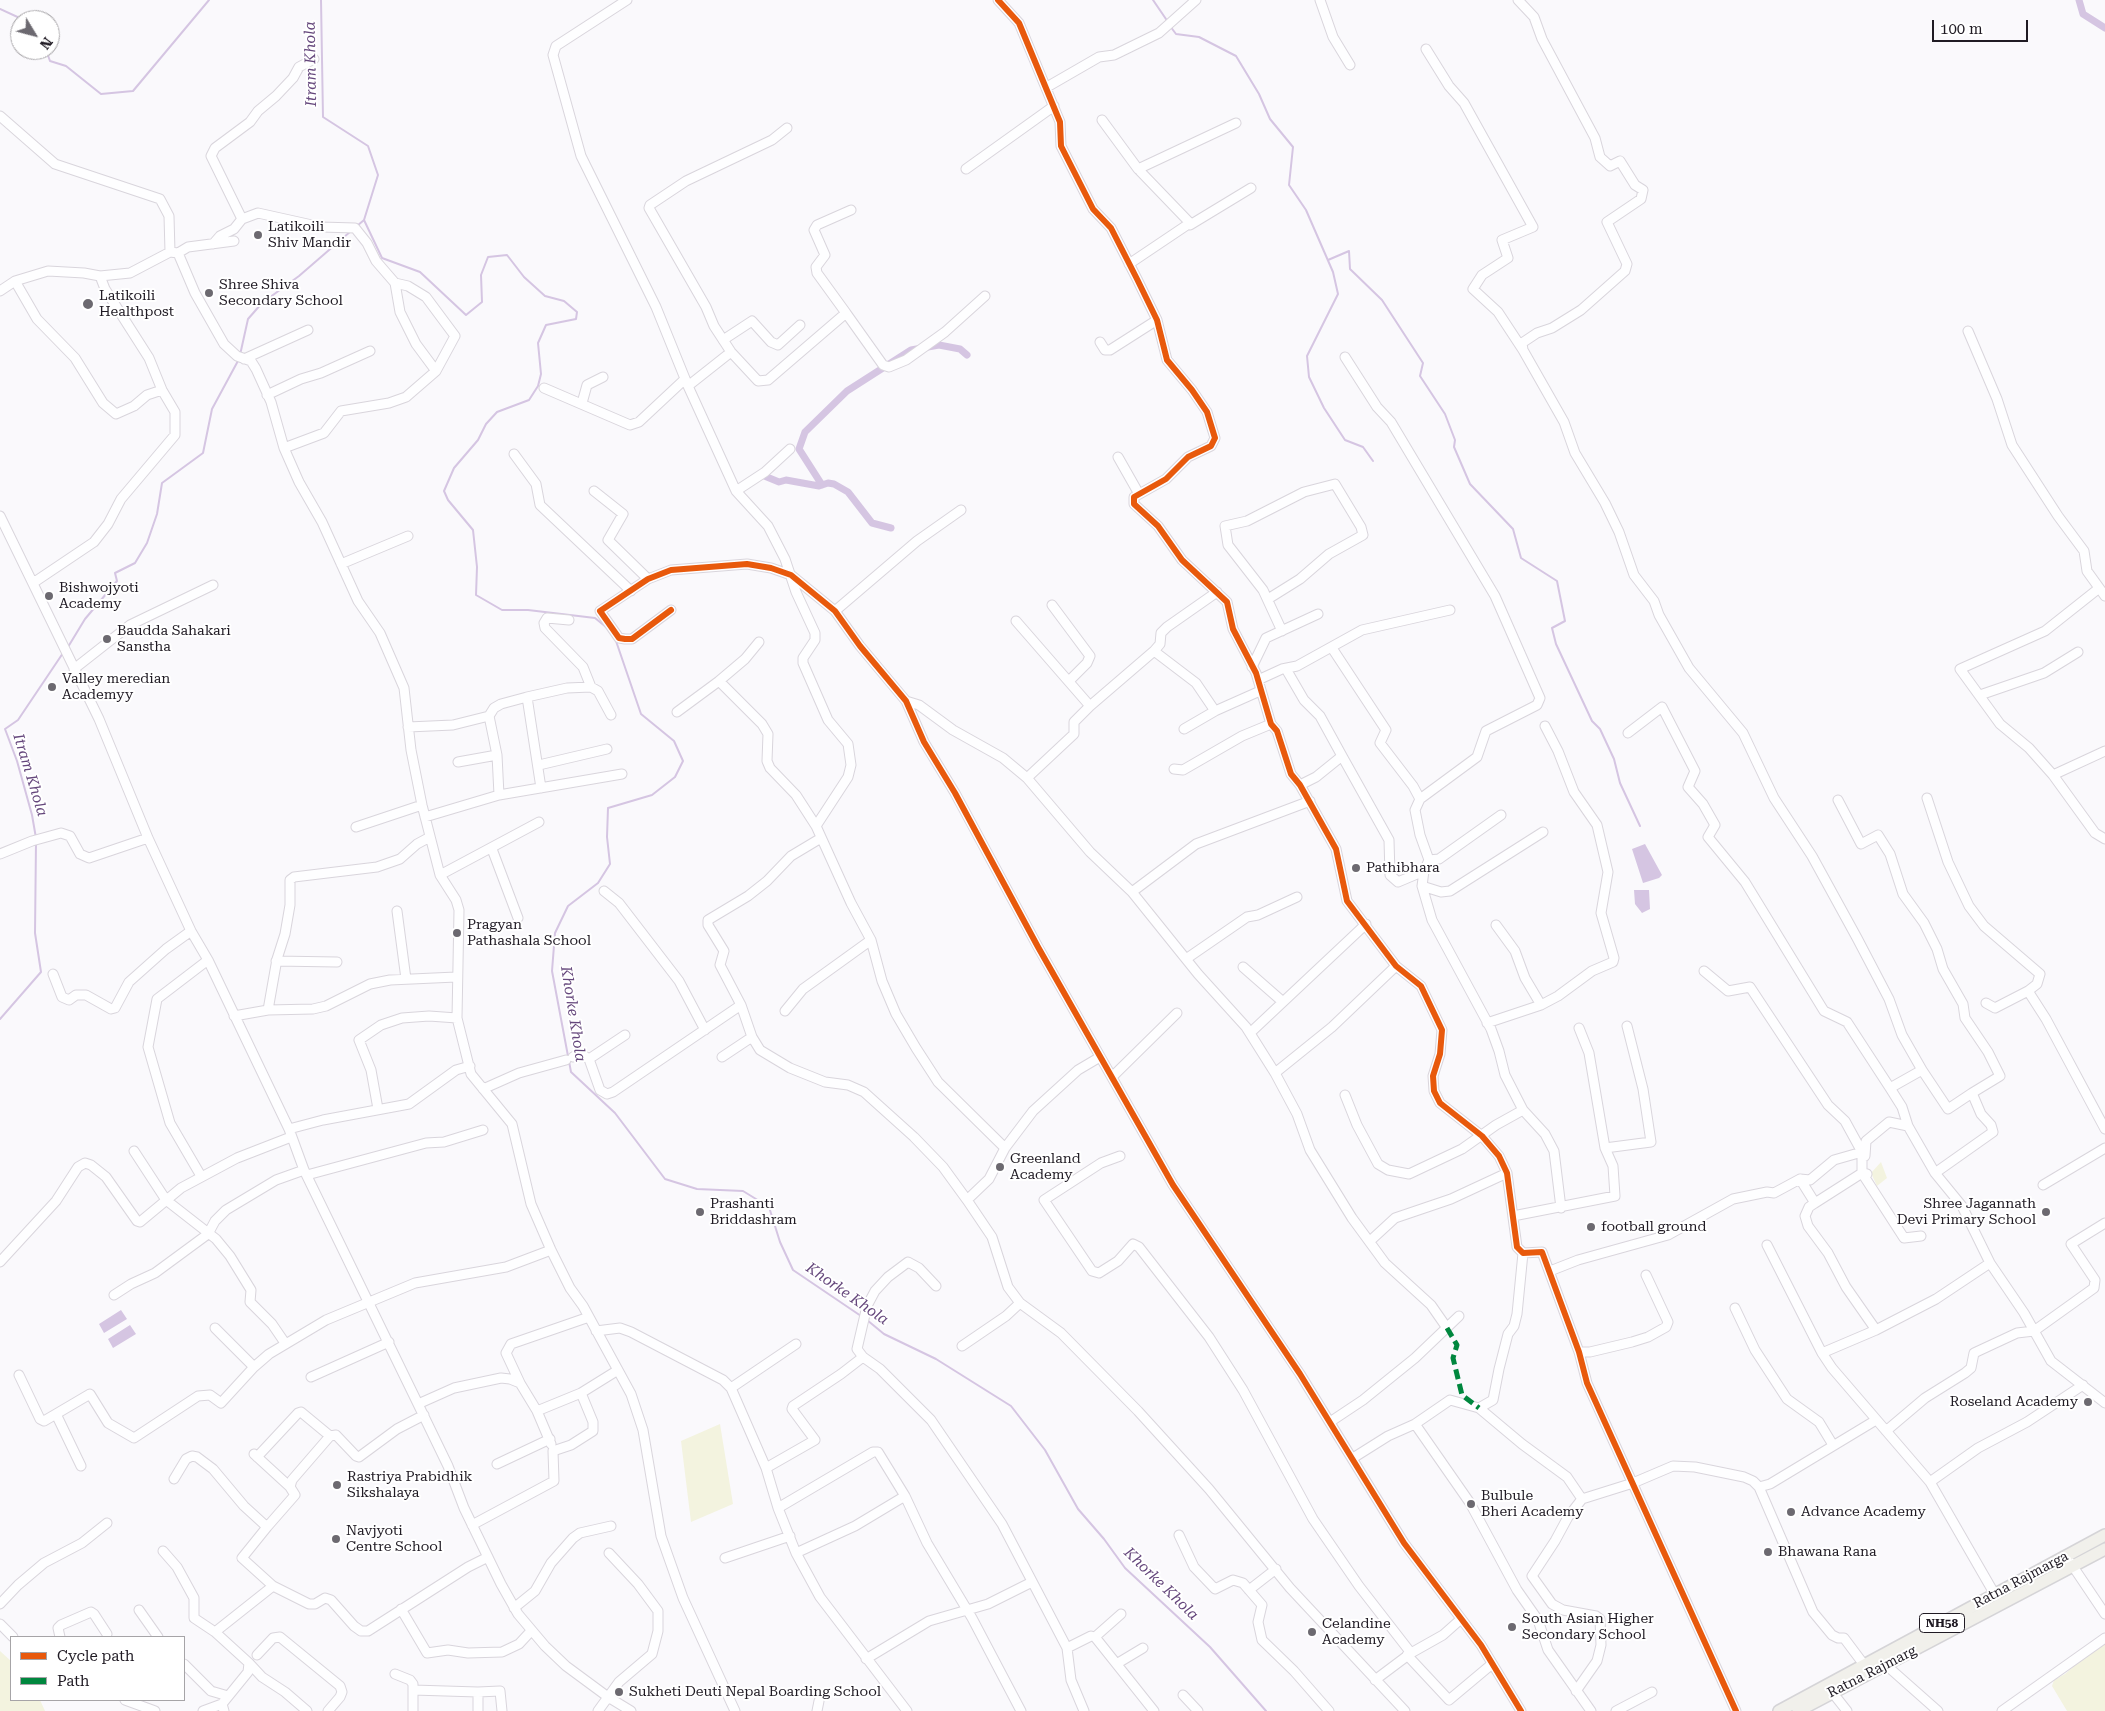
<!DOCTYPE html>
<style>
body{margin:0}
#map{position:relative;width:2105px;height:1711px;overflow:hidden;background:#faf9fc;font-family:"Roboto Serif",serif}
canvas{display:block}
.legend{position:absolute;left:10px;top:1636px;width:175px;height:65px;box-sizing:border-box;background:#fff;border:1px solid #a6a4a7;margin:0;padding:6px 9px;list-style:none;font-size:15px;color:#201b24}
.legend li{display:flex;align-items:center;gap:10px;height:25px}
.legend b{width:25px;border:1px solid #a6a4a7}
.north{position:absolute;left:10px;top:10px;width:50px;height:50px;box-sizing:border-box;background:#fff;border:1px solid #a6a4a7;border-radius:50%;rotate:127deg;font-size:14px;font-weight:700;line-height:20px;text-align:center;color:#201b24}
.north::after{content:'';display:block;margin:auto;width:18px;height:22px;background:#6c6970;clip-path:polygon(50% 0,100% 100%,50% 72%,0 100%)}
.scale{position:absolute;left:1932px;top:20px;width:96px;height:22px;box-sizing:border-box;border:2px solid #201b24;border-top:0;padding-left:6px;font-size:15px;line-height:18px;white-space:nowrap;color:#201b24;-webkit-text-stroke:4px #fff;paint-order:stroke}
</style>
<div id="map">
<canvas width="2105" height="1711"></canvas>
<ul class="legend">
<li><b style="height:6px;background:#e8590c"></b>Cycle path</li>
<li><b style="height:6px;background:#00873e"></b>Path</li>
</ul>
<div class="north">N</div>
<div class="scale">100 m</div>
</div>
<script>
const c = document.querySelector('canvas').getContext('2d');
c.lineJoin = 'round';
function paint(path, color) { c.fillStyle = color; c.fill(path, 'evenodd'); }
const poly = rows => new Path2D(rows.map(r => 'M' + r).join(''));
function strokePath(path, color, width, dash) { c.strokeStyle = color; c.lineWidth = width; c.lineCap = dash ? 'butt' : 'round'; c.setLineDash(dash || []); c.stroke(path); }
function write(font, color, halo, rows, align = 'center') {
  c.font = font + ' "Roboto Serif",serif'; c.lineWidth = 4; c.setLineDash([]); c.textBaseline = 'middle'; c.strokeStyle = halo; c.fillStyle = color; for (const [text, x, y, turn = 0] of rows) {
    c.save(); c.translate(x, y); c.rotate((+turn || 0) * Math.PI / 180); c.textAlign = isNaN(turn) ? turn : align; if (halo) c.strokeText(text, 0, 0); c.fillText(text, 0, 0); c.restore();
  }
}
paint(poly([
 [1881,1162,1887,1178,1877,1186,1871,1173],
 [720,1424,733,1504,691,1522,681,1441],
 [2105,1642,2105,1711,2067,1711,2052,1686,2054,1680,2065,1674,2094,1648],
 [0,1651,11,1661,11,1700,40,1700,45,1711,0,1711]
]), '#f3f3df');
paint(poly([
 [1645,844,1662,875,1659,878,1643,883,1632,849],
 [1634,890,1649,890,1650,909,1642,913,1635,904],
 [121,1310,127,1319,104,1333,99,1324],
 [130,1325,136,1334,113,1348,108,1339]
]), '#d5c5e2');
strokePath(poly([
 [321,0,323,117,368,146,378,175,364,220,357,226],
 [1153,0,1168,22],
 [0,9,24,20],
 [1170,26,1176,34,1199,37,1236,56,1259,94,1270,119,1293,147,1289,185,1306,210,1333,272,1338,294,1307,356,1309,377,1324,408,1345,440,1363,447,1373,461],
 [46,50,50,61,66,66,101,94,133,91,209,0],
 [364,220,382,258,420,272,466,315,482,302,481,275,488,257,507,255,524,277,545,296,564,301,577,312,576,319,546,325,538,343,541,374,538,386,529,400,497,412,486,424,478,440,454,468,444,491,448,500,473,530,477,567,476,595,502,610,528,610,595,618,606,627],
 [1328,260,1349,251,1350,269,1382,300,1423,363,1420,376,1445,414,1455,440,1454,447,1470,484,1513,529,1521,558,1557,581,1565,621,1552,628,1556,644,1592,721,1600,729,1614,759,1620,783,1640,826],
 [240,355,248,319,262,303,299,276,351,231],
 [616,641,641,714,674,741,683,761,675,777,652,795,608,808,607,837,610,864,598,883,568,906,555,933,552,971,571,1072,615,1113,665,1179,697,1189,743,1191,769,1207,780,1242,793,1270,861,1316],
 [68,647,85,619,117,581,115,573,135,563,147,543,157,514,162,483,203,453,212,409,239,359],
 [36,838,32,815,17,761,5,729,18,720,63,653],
 [0,1019,41,972,35,933,36,842],
 [867,1320,884,1334,936,1359,1011,1406,1045,1450,1078,1509,1104,1539,1125,1568,1210,1647,1266,1711]
]), '#d5c5e2', 2);
strokePath(poly([
 [2079,0,2083,14,2105,28],
 [759,476,762,475,779,482,786,480,819,486,828,483,834,484,848,492,872,523,891,528],
 [822,485,799,449,805,432,847,391,911,350,939,345,960,349,967,355]
]), '#d5c5e2', 7);
const minor = poly([
 [627,0,556,46,553,55,581,156,656,307,688,386,736,491,768,526,785,559,796,592,815,633,815,640,803,658,803,663,828,720,848,744,851,765,848,777,816,826],
 [998,0,1019,23,1060,122,1061,146,1093,209,1111,228,1137,279,1157,320,1167,360,1192,390,1207,412,1215,438,1211,446,1188,457,1166,479,1134,497,1134,504,1158,526,1182,560,1227,602,1233,629,1256,673,1271,724,1277,731,1291,774,1300,785,1336,849,1347,901,1396,966,1421,986,1442,1030,1440,1054,1433,1076,1434,1091,1440,1103,1482,1136,1499,1156,1507,1173,1517,1247,1523,1253,1542,1252,1579,1352,1587,1383,1736,1711],
 [1320,0,1333,37,1350,65],
 [1518,0,1534,17,1542,39,1595,138,1600,157,1610,166,1620,161,1635,185,1643,190,1641,199,1607,222,1627,264,1625,271,1581,310,1552,328,1537,333,1522,343,1523,350],
 [1426,49,1449,86,1464,103,1533,227,1502,240,1508,258,1482,275,1473,289,1498,312,1523,350,1564,422,1575,453,1605,503,1619,532,1634,575,1654,601,1659,615,1689,668,1743,733,1774,798,1812,856,1857,938,1889,999,1902,1035,1922,1070],
 [1047,87,1099,57,1114,55,1159,33,1196,0],
 [0,116,55,164,160,199,169,216,170,252],
 [1102,120,1138,169],
 [787,128,772,140,686,181,650,205,649,208,706,307,714,326,731,352,758,381,768,380,846,313,817,273,816,267,825,255,814,230,817,225,851,210],
 [966,169,1054,106],
 [242,219,211,156,215,148,250,122,258,111,276,96,293,78,299,67,314,59],
 [1190,225,1251,188],
 [213,244,220,236,234,229,242,219,258,213,321,227,355,228,367,243,376,261,395,283,408,286,426,297,455,336,436,371,406,397,389,403,341,411,324,433,284,448],
 [178,253,195,293,224,344,237,356,251,361,256,369,271,402,284,448,299,482,322,522,358,601,380,633,404,688,411,750,422,805,440,875,456,900,459,910,457,1018,471,1074,512,1124,531,1204,551,1250,570,1288,583,1306,631,1394,643,1430,661,1536,683,1598,735,1711],
 [1129,264,1190,223,1138,169,1236,123],
 [15,281,37,319,75,358,103,403,116,414,134,406,147,395,162,390],
 [395,283,400,312,416,344,436,371],
 [0,291,15,281,48,271,84,273,100,276,130,273,170,252,178,253,188,247,234,241],
 [846,313,883,365,889,367,906,360,945,332,985,296],
 [1968,331,1997,399,2012,445,2058,516,2084,551,2087,571,2105,596],
 [723,340,752,321,771,342,778,345,800,325],
 [1100,342,1105,350,1110,350,1157,320],
 [244,359,308,330],
 [688,386,731,352],
 [544,388,630,425,639,422,685,379],
 [267,395,301,379,321,373,370,351],
 [582,403,587,385,603,377],
 [514,454,536,484,540,505,631,591],
 [1118,457,1139,494],
 [594,491,623,514,608,540,648,579],
 [736,491,765,472,790,449],
 [0,516,99,719,148,838,191,931,208,960,289,1129,304,1170,418,1404,448,1466,464,1508,501,1584,518,1614,545,1646,566,1666,608,1697,631,1711],
 [341,564,408,536],
 [33,583,94,542,108,524,121,499,175,435,175,412,162,390,149,358,105,289,100,276],
 [2098,589,2045,631,1960,669,2000,724,2029,748,2053,775,2095,833,2105,839],
 [1268,599,1300,579,1329,554,1363,535,1361,527,1335,484,1304,492,1247,521,1225,526,1228,545,1263,590,1282,631],
 [1052,605,1090,656,1087,663,1069,681],
 [671,610,632,639,625,639,619,638,600,611,648,579,671,570,747,564,771,568,791,575,835,611,860,646,906,701,924,742,955,793,1038,947,1173,1185,1300,1374,1404,1543,1481,1645,1521,1711],
 [835,611,917,541,961,510],
 [569,620,547,618,544,623,545,628,583,667,591,687],
 [1016,621,1090,706,1154,651,1196,683,1215,711,1260,691],
 [759,642,745,659,719,681,762,724,768,734,767,761,770,768,796,795,816,826,851,903,871,940,882,981,896,1014,916,1048,938,1082,1005,1148],
 [1332,648,1386,730,1380,743,1413,786,1420,799],
 [1154,651,1160,644,1161,633,1167,627,1217,592],
 [1252,667,1266,638,1318,614],
 [74,669,130,625,213,585],
 [1286,669,1304,700,1320,716,1342,756],
 [1258,680,1282,669,1297,666,1362,630,1450,610],
 [1980,695,2044,673,2078,652],
 [906,701,919,705,953,730,1003,758,1027,778,1090,852,1132,892,1198,974,1246,1027,1275,1073,1297,1114,1310,1150,1352,1218,1385,1263,1431,1305,1447,1328],
 [677,712,719,681],
 [489,716,494,708,501,704,527,697],
 [408,727,453,725,489,716,497,755,499,795],
 [1184,729,1215,711],
 [1628,733,1662,707,1695,771,1688,787,1703,804,1715,825,1708,837,1745,882,1824,1011,1847,1022,1890,1088,1902,1107,1908,1126,1935,1173,1962,1206,1990,1263,2024,1313,2051,1361,2105,1403],
 [458,762,497,755],
 [539,765,607,749],
 [1174,769,1183,770,1242,736,1271,724],
 [2053,775,2105,751],
 [1027,778,1074,734,1074,722,1090,706],
 [1300,785,1316,777,1342,756,1389,840,1390,875,1398,882,1424,871],
 [541,788,527,697,567,688,591,687,598,691,611,715],
 [1927,798,1948,862,1969,906,1984,926,2040,974,2037,984,2028,991],
 [1838,800,1861,844,1878,835,1890,854,1903,894,1924,923,1937,949,1943,969,1963,1004,1965,1018,1988,1052,2000,1076,1972,1093],
 [425,817,499,795,622,774],
 [356,827,422,805],
 [492,849,518,918],
 [0,854,32,841,61,833,70,836,80,854,89,858,148,838],
 [1429,860,1439,859,1501,815],
 [440,875,539,822],
 [1422,886,1441,892,1450,891,1543,832],
 [604,891,619,903,679,981,705,1030],
 [1132,892,1196,844,1310,801],
 [397,911,406,979],
 [1496,925,1515,951,1525,978,1541,1005],
 [1186,959,1247,917,1258,915,1297,897],
 [276,961,337,962],
 [1243,967,1283,1002],
 [1704,971,1728,991,1750,987,1828,1105,1845,1121,1862,1152,1862,1173,1904,1238,1921,1236],
 [53,974,62,997,69,1000,76,995,86,995,111,1009,115,1008,129,982,166,949,191,931],
 [1986,1003,1995,1008,2028,991,2046,1019,2105,1129],
 [741,1005,720,965,724,951,708,925,708,920,748,896,767,881,791,856,821,838],
 [268,1010,277,959,285,934,290,905,290,880,294,877,377,867,400,859,417,844,430,837],
 [785,1011,803,989,871,940],
 [234,1016,268,1010,313,1009,326,1006,370,984,390,980,456,977],
 [1487,1023,1541,1005,1558,996,1592,971,1613,962,1614,958,1601,913,1608,872,1597,825,1574,792,1558,751,1545,726],
 [1250,1033,1366,924],
 [573,1057,580,1053,589,1059,600,1090,607,1094,613,1092,741,1005,752,1037,760,1050,790,1068,825,1082,848,1085,864,1092,914,1137,943,1167,967,1200,992,1237,1008,1287,1020,1303,1061,1333,1138,1411,1209,1489,1290,1588,1405,1711],
 [722,1057,752,1037],
 [589,1059,625,1035],
 [1275,1073,1332,1027,1396,966],
 [1112,1077,1177,1013],
 [1890,1088,1922,1070,1948,1109,1972,1093,1981,1114,1991,1125,1993,1132,1935,1173],
 [483,1089,519,1073,566,1060],
 [1345,1095,1357,1125,1378,1164,1388,1170,1409,1174,1462,1149,1496,1125,1523,1110,1505,1075,1499,1051,1491,1029,1432,920,1422,886,1424,871,1429,860,1420,835,1415,810,1420,799,1477,757,1486,731,1537,705,1540,698,1495,596,1391,422,1377,407,1345,357],
 [378,1109,371,1070,359,1040,381,1025,402,1018,429,1016,457,1018],
 [1523,1110,1545,1134,1554,1151,1561,1208],
 [289,1129,323,1120,409,1104,456,1070,470,1066],
 [1605,1148,1651,1142,1643,1089,1627,1026],
 [134,1151,166,1200,216,1239,230,1256,251,1290,250,1302,272,1324,285,1343],
 [1120,1156,1101,1163,1044,1200,1092,1271,1099,1273,1118,1261,1133,1244,1139,1247,1209,1337,1243,1390,1313,1519,1359,1586,1411,1653],
 [1865,1156,1866,1141,1889,1122,1908,1126],
 [307,1175,426,1143,444,1142,483,1130],
 [201,1176,170,1123,148,1047,157,999,208,960],
 [1800,1179,1810,1180,1834,1160,1862,1152,1863,1149],
 [2043,1185,2105,1148],
 [967,1200,989,1179,1005,1148,1033,1111,1078,1070,1100,1057],
 [1815,1203,1862,1173,1867,1174],
 [1513,1216,1615,1196,1613,1166,1605,1148,1589,1053,1579,1028],
 [1370,1241,1395,1218,1451,1199,1507,1173],
 [1767,1245,1822,1353],
 [0,1262,56,1201,78,1167,85,1163,91,1165,106,1177,137,1221,140,1222,181,1188,237,1158,291,1137],
 [1550,1271,1578,1260,1668,1235,1733,1199,1767,1192,1774,1193,1800,1179,1815,1203,1809,1207,1805,1216,1808,1226,1828,1253,1846,1287,1876,1330,1822,1353,1832,1368,1930,1482,1994,1593],
 [936,1286,919,1268,908,1262,888,1277,875,1291,867,1306,857,1349,863,1357,880,1369,931,1420,1002,1524,1067,1648,1071,1680,1084,1711],
 [114,1295,131,1284,155,1273,208,1234,215,1221,226,1210,276,1180,304,1170],
 [1735,1308,1755,1350,1787,1399,1819,1422,1833,1445],
 [215,1328,254,1367],
 [1876,1330,1936,1299,1990,1263],
 [596,1331,620,1328,631,1332,723,1380,731,1388,766,1468,778,1508,796,1553,820,1597,907,1711],
 [962,1346,1006,1316,1020,1303],
 [1579,1352,1590,1352,1632,1342,1648,1337,1666,1327,1668,1322,1646,1275],
 [19,1375,40,1419,44,1421,56,1414],
 [311,1377,389,1342],
 [520,1383,506,1353,511,1344,589,1317],
 [731,1388,796,1344],
 [418,1404,454,1388,501,1378,510,1379,520,1383,537,1411,581,1393,618,1370],
 [1479,1408,1522,1444,1567,1477,1582,1499,1633,1483,1673,1466,1695,1467,1744,1477,1753,1481,1759,1487,1770,1484,1876,1420],
 [537,1411,551,1444],
 [1330,1422,1363,1400,1415,1358,1459,1316],
 [1415,1424,1470,1503,1517,1590,1538,1620,1548,1650,1591,1711],
 [1886,1431,1925,1398,1965,1373,1971,1368,1974,1353,2017,1333,2034,1331,2094,1288,2095,1280,2071,1244,2105,1223],
 [254,1454,290,1487],
 [257,1457,298,1413,301,1412,330,1436],
 [1353,1458,1388,1436,1415,1424,1450,1400,1479,1408,1493,1400,1499,1369,1508,1334,1514,1326,1517,1314,1523,1253],
 [497,1464,550,1439],
 [81,1466,56,1414,90,1394,108,1423,134,1438,198,1396,210,1395,221,1403,254,1367,269,1354,326,1320,415,1283,506,1267,551,1250],
 [766,1468,815,1440,792,1409,793,1406,841,1374,863,1357],
 [174,1479,186,1459,192,1456,197,1457,213,1469,244,1506,267,1527,242,1558,273,1586],
 [1930,1482,1978,1448,2027,1422,2083,1385],
 [1759,1487,1813,1612,1832,1635,1838,1638,1844,1638,1865,1666],
 [778,1508,873,1452,878,1452,905,1496,927,1543,972,1618,1021,1711],
 [472,1525,554,1481,553,1451,571,1445,593,1431,593,1422,581,1393],
 [267,1527,295,1495,290,1487,292,1480,330,1436,336,1435,356,1456,359,1457,397,1429,424,1415],
 [1179,1535,1194,1567,1215,1589,1233,1580,1243,1583,1262,1605,1258,1622,1262,1640,1294,1671,1329,1711],
 [163,1551,177,1567,194,1598,194,1618,215,1632],
 [796,1553,855,1526,905,1496],
 [725,1558,790,1536],
 [2070,1562,2105,1614],
 [1249,1590,1276,1569],
 [0,1604,18,1585,44,1563,82,1543,107,1523],
 [514,1608,535,1591,551,1563,573,1538,580,1533,611,1526],
 [401,1609,427,1653,448,1650,468,1653,502,1652,519,1644,531,1631],
 [139,1610,158,1637],
 [0,1624,13,1637],
 [60,1637,58,1628,61,1625,91,1612,94,1614,107,1634],
 [1095,1637,1121,1614],
 [1067,1648,1091,1636,1095,1637,1154,1711],
 [257,1655,273,1638,280,1637,340,1686,342,1692,340,1697,328,1711],
 [1407,1655,1449,1700,1492,1664],
 [866,1659,929,1621,988,1604,1032,1582],
 [249,1663,262,1677,285,1692,307,1711],
 [1118,1663,1143,1648],
 [184,1664,211,1691,228,1696],
 [1886,1665,1938,1711],
 [395,1674,410,1680,413,1684,413,1711],
 [1375,1680,1411,1653,1443,1635,1461,1619],
 [413,1690,478,1692],
 [1576,1691,1597,1661,1601,1645,1600,1619,1596,1616,1563,1610,1552,1604,1532,1576,1555,1541,1568,1517,1582,1499],
 [1832,1692,1847,1711],
 [1183,1695,1198,1711],
 [125,1700,155,1711],
 [222,1704,248,1672,249,1663,215,1632,273,1586,309,1604,315,1604,325,1598,331,1600,354,1626,361,1631,368,1631,468,1567,488,1557],
 [203,1711,222,1704,224,1711],
 [478,1711,478,1692,500,1691,502,1711],
 [598,1711,619,1682,652,1654,658,1631,658,1611,638,1584,609,1553],
 [817,1711,819,1701],
 [1616,1711,1652,1692],
 [2002,1711,2105,1638]
]);
const major = poly([
 [1779,1711,2105,1535],
 [1798,1711,2105,1549]
]);
strokePath(minor, '#d9d5dc', 11);
strokePath(major, '#d5d4d7', 14);
strokePath(minor, '#fefeff', 9);
strokePath(major, '#f1f0eb', 11);
strokePath(poly([
 [1447,1328,1457,1345,1453,1358,1462,1395,1479,1408]
]), '#00873e', 5, [10, 5]);
strokePath(poly([
 [998,0,1019,23,1060,122,1061,146,1093,209,1111,228,1137,279,1157,320,1167,360,1192,390,1207,412,1215,438,1211,446,1188,457,1166,479,1134,497,1134,504,1158,526,1182,560,1227,602,1233,629,1256,673,1271,724,1277,731,1291,774,1300,785,1336,849,1347,901,1396,966,1421,986,1442,1030,1440,1054,1433,1076,1434,1091,1440,1103,1482,1136,1499,1156,1507,1173,1517,1247,1523,1253,1542,1252,1579,1352,1587,1383,1736,1711],
 [671,610,632,639,625,639,619,638,600,611,648,579,671,570,747,564,771,568,791,575,835,611,860,646,906,701,924,742,955,793,1038,947,1173,1185,1300,1374,1404,1543,1481,1645,1521,1711]
]), '#e8590c', 6);
for (const [x, y, r, color] of [
 [258,235,5,"#6c6970"],
 [209,293,5,"#6c6970"],
 [88,304,6,"#6c6970"],
 [49,596,5,"#6c6970"],
 [107,639,5,"#6c6970"],
 [52,687,5,"#6c6970"],
 [1356,868,5,"#6c6970"],
 [457,933,5,"#6c6970"],
 [1000,1167,5,"#6c6970"],
 [700,1212,5,"#6c6970"],
 [2046,1212,5,"#6c6970"],
 [1591,1227,5,"#6c6970"],
 [2088,1402,5,"#6c6970"],
 [337,1485,5,"#6c6970"],
 [1471,1504,5,"#6c6970"],
 [1791,1512,5,"#6c6970"],
 [336,1539,5,"#6c6970"],
 [1768,1552,5,"#6c6970"],
 [1512,1627,5,"#6c6970"],
 [1312,1632,5,"#6c6970"],
 [619,1692,5,"#6c6970"]
]) { const dot = new Path2D(); dot.arc(x, y, r, 0, 2 * Math.PI); c.fillStyle = color; c.fill(dot); strokePath(dot, '#fff', 2); }
for (const [x, y, w] of [
 [1942,1623,45]
]) { const box = new Path2D(); box.roundRect(x - w / 2, y - 9.5, w, 19, 4); c.fillStyle = '#fff'; c.fill(box); strokePath(box, '#201b24', 1); }
write('bold 12px', '#201b24', null, [
 ["NH58",1942,1623]
]);
write('14px', '#201b24', '#fff', [
 ["Latikoili",268,227],
 ["Shiv Mandir",268,243],
 ["Shree Shiva",219,285],
 ["Secondary School",219,301],
 ["Latikoili",99,296],
 ["Healthpost",99,312],
 ["Bishwojyoti",59,588],
 ["Academy",59,604],
 ["Baudda Sahakari",117,631],
 ["Sanstha",117,647],
 ["Valley meredian",62,679],
 ["Academyy",62,695],
 ["Pathibhara",1366,868],
 ["Pragyan",467,925],
 ["Pathashala School",467,941],
 ["Greenland",1010,1159],
 ["Academy",1010,1175],
 ["Prashanti",710,1204],
 ["Briddashram",710,1220],
 ["Shree Jagannath",2036,1204,"right"],
 ["Devi Primary School",2036,1220,"right"],
 ["football ground",1601,1227],
 ["Roseland Academy",2078,1402,"right"],
 ["Rastriya Prabidhik",347,1477],
 ["Sikshalaya",347,1493],
 ["Bulbule",1481,1496],
 ["Bheri Academy",1481,1512],
 ["Advance Academy",1801,1512],
 ["Navjyoti",346,1531],
 ["Centre School",346,1547],
 ["Bhawana Rana",1778,1552],
 ["South Asian Higher",1522,1619],
 ["Secondary School",1522,1635],
 ["Celandine",1322,1624],
 ["Academy",1322,1640],
 ["Sukheti Deuti Nepal Boarding School",629,1692]
], 'left');
write('14px', '#201b24', '#fff', [
 ["Ratna Rajmarga",2021,1580,-28],
 ["Ratna Rajmarg",1872,1672,-27]
]);
write('italic 15px', '#65477c', '#fff', [
 ["Itram Khola",311,64,-91],
 ["Itram Khola",30,775,73],
 ["Khorke Khola",573,1014,81],
 ["Khorke Khola",847,1294,35],
 ["Khorke Khola",1161,1584,44]
]);
</script>
